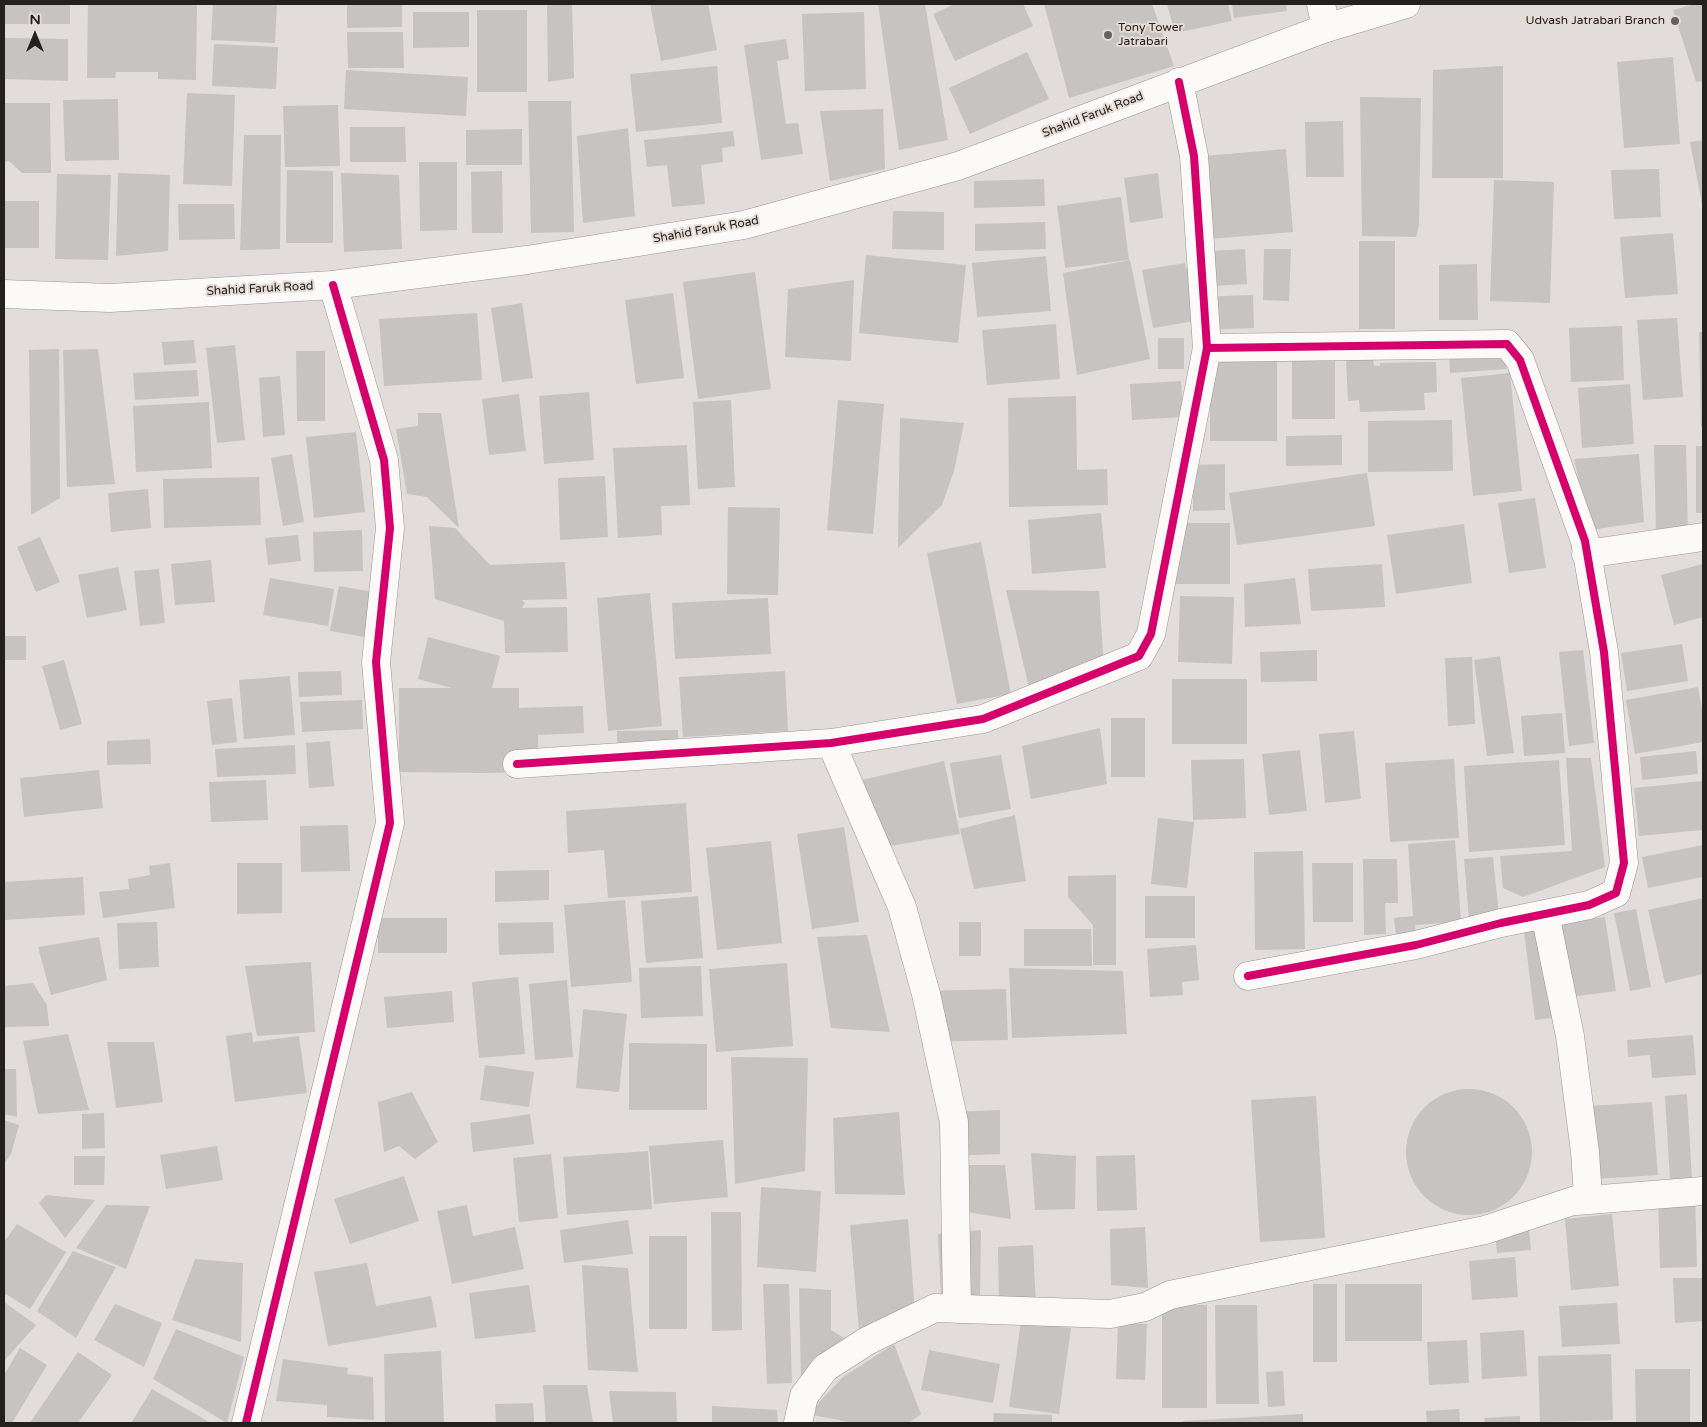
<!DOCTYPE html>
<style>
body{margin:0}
#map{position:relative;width:1707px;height:1427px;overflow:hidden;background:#e2ddda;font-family:"Varela Round",sans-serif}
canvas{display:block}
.frame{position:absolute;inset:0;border:5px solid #24201e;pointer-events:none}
.north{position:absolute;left:10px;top:10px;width:50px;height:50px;-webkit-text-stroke:4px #e6dcd6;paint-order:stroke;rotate:0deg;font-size:14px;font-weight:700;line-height:20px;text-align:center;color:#24201e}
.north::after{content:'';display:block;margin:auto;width:18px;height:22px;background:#24201e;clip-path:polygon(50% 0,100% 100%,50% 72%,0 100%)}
</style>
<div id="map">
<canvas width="1707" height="1427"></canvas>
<div class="frame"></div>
<div class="north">N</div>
</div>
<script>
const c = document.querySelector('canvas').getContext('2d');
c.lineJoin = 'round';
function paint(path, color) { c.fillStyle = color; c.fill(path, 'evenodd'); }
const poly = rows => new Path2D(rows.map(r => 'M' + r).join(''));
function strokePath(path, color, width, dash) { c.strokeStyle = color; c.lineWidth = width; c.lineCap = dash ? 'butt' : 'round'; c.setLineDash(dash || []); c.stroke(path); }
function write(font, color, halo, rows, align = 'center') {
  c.font = font + ' "Varela Round",sans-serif'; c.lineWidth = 4; c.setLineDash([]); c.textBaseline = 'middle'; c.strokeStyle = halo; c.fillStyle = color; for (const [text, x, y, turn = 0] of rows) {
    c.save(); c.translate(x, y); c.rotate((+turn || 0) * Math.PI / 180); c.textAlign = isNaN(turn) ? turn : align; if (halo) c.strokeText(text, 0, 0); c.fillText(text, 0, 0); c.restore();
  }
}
paint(poly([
 [4,4,70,4,70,24,4,24],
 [88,4,197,4,196,80,158,79,158,72,116,72,115,78,87,78],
 [213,4,277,4,275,43,211,40],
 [347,4,402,4,402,27,347,28],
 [547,4,572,4,574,78,548,82],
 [650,4,708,4,717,50,661,61],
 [878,4,925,4,948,140,899,150],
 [955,4,1023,4,1033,26,955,61,933,14],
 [1044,4,1152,4,1174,66,1069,98],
 [1167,4,1228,4,1232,21,1175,33],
 [1232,4,1286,4,1287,11,1234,18],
 [1695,4,1703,4,1703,81,1696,82,1673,10],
 [477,10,527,10,527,92,477,92],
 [413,12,469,12,469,47,413,48],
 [864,12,866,89,805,91,802,14],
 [347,32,403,32,404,68,348,68],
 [4,38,68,39,68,81,4,79],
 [786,39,789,59,777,61,786,124,798,123,803,154,761,160,744,45],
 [214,44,278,47,276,89,212,86],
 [1027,52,1049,99,970,134,949,88],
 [1673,57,1680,144,1624,148,1617,62],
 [717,66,722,123,636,132,630,74],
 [1503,66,1503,178,1432,178,1433,70],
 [346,70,468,77,466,116,344,109],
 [187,93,235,95,232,186,183,184],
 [1360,97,1421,98,1419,225,1416,237,1362,236],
 [118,99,119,160,65,161,63,100],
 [528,101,571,101,574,232,531,233],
 [4,103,50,103,51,173,22,173,9,161,4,162],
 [338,105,340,166,285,167,283,106],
 [883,109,885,169,830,181,820,111],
 [1343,121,1344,177,1306,177,1305,122],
 [350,127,405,127,406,162,350,162],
 [628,128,635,216,583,223,577,136],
 [522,129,522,165,466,165,466,130],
 [733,131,735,146,722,148,723,162,701,165,705,204,672,207,667,165,647,167,644,140],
 [244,135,281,135,280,249,240,250],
 [1703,140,1703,204,1702,204,1690,142],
 [1286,149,1293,232,1198,240,1192,157],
 [419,162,457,162,457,230,420,231],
 [1659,169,1661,217,1614,219,1611,170],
 [287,170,333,171,333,243,286,243],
 [502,171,503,233,472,233,471,172],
 [118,173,170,175,168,251,116,256],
 [341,173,399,175,402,249,344,252],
 [1158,173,1163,218,1130,223,1124,178],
 [57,174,111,175,108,260,55,259],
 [1044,179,1045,206,974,208,974,181],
 [1494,180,1554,182,1550,303,1490,301],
 [1121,197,1129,260,1065,268,1057,206],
 [4,201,39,201,39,248,4,248],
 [178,204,234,204,235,239,179,240],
 [893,211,944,212,944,250,892,249],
 [1045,222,1046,249,975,251,975,224],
 [1673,233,1678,294,1625,298,1620,237],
 [1359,241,1395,241,1395,329,1359,329],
 [1245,249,1247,284,1196,287,1194,252],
 [1264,249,1291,249,1289,301,1263,300],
 [866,255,966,265,958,343,859,333],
 [1046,256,1051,311,977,317,972,263],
 [1130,260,1150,359,1077,375,1063,273],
 [1185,263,1186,268,1189,268,1195,321,1153,328,1142,270],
 [1477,264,1478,320,1439,320,1439,265],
 [755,272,771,389,698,399,683,282],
 [854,280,851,361,785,357,788,289],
 [673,293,684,378,636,384,625,300],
 [1253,295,1254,328,1199,330,1198,297],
 [522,303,533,378,502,382,491,308],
 [477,313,482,380,384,386,379,319],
 [1677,318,1683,397,1643,400,1637,320],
 [1056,324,1060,379,987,385,982,330],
 [1622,326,1624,380,1571,382,1569,328],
 [1699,332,1703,332,1703,427,1701,427],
 [1158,338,1184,338,1184,369,1158,369],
 [194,340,196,363,164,365,162,342],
 [235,345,245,440,217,443,206,348],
 [1504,347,1506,369,1450,373,1449,351],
 [59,349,60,498,31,515,29,350],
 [98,349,115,484,67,487,63,350],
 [296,351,325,351,325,421,297,421],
 [1373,359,1374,366,1380,366,1380,363,1436,362,1437,392,1424,393,1425,410,1360,412,1359,400,1348,401,1346,360],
 [1210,360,1277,360,1277,441,1210,441],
 [1292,361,1335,361,1335,419,1292,419],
 [197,370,199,396,135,400,133,373],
 [1510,373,1522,491,1473,496,1461,378],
 [280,376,285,435,263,437,259,378],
 [1181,381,1183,417,1132,420,1130,384],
 [1630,384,1634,444,1582,448,1578,388],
 [589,392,594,460,544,464,539,396],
 [519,394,526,451,489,455,482,399],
 [1076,396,1077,470,1107,469,1108,505,1009,507,1008,398],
 [731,400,735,487,698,489,693,402],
 [838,400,884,404,873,534,827,530],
 [209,402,212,468,136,472,133,406],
 [418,413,441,413,459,528,427,497,407,494,396,429,418,426],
 [900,418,964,423,954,471,942,505,898,548],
 [1452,420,1453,471,1368,472,1368,421],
 [356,432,365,512,314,518,306,437],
 [1342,435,1342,465,1286,466,1286,436],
 [687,445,690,505,661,506,662,535,618,538,613,448],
 [1654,445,1686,445,1688,531,1656,532],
 [1696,446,1703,446,1703,513,1696,513],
 [292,454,304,522,283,526,271,458],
 [1639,454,1644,522,1590,530,1574,459],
 [1225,464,1225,510,1193,511,1193,465],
 [1367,473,1375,526,1237,545,1229,493],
 [605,476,608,537,560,540,558,478],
 [259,477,261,525,164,528,163,479],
 [148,489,151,528,111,532,108,493],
 [1535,498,1546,568,1509,573,1498,503],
 [728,507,780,508,778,595,727,594],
 [1101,513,1106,568,1032,574,1028,520],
 [1176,523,1230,523,1230,584,1176,584],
 [1464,524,1472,583,1396,594,1387,535],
 [429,526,455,528,490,565,565,562,567,599,522,600,525,603,522,608,567,607,568,652,505,653,504,621,435,599],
 [362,530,363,571,314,572,313,532],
 [298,535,301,561,268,565,265,538],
 [40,537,60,582,36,592,17,547],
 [981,542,1011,694,957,704,927,553],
 [211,560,215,602,175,605,171,564],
 [1382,564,1385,607,1311,611,1308,569],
 [1703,564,1703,617,1674,625,1661,575],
 [118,567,127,610,87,618,78,575],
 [159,569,165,623,140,626,134,571],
 [270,578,334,589,328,626,263,615],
 [1295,578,1301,624,1245,627,1244,584],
 [339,586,379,593,371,638,330,631],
 [1006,590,1099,591,1104,669,1030,692],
 [650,593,662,726,608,731,597,598],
 [1180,596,1234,597,1232,664,1178,662],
 [768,598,771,654,675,659,672,603],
 [4,636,26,636,26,660,4,660],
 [428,637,500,656,492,688,519,688,519,708,583,706,584,733,538,735,539,768,519,772,486,773,399,772,399,688,452,688,418,679],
 [1682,644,1688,681,1627,691,1621,653],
 [1317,650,1317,681,1261,682,1260,652],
 [1583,650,1594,743,1569,746,1559,652],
 [1500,656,1514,753,1487,756,1474,660],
 [1472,657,1475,724,1448,726,1445,658],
 [64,660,82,724,60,730,42,666],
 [341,671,342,695,299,697,298,672],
 [785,671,788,731,683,737,679,677],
 [290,676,295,735,244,739,239,680],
 [1172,679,1247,679,1247,744,1172,744],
 [1698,687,1703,715,1703,742,1635,754,1626,700],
 [232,698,237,742,212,745,207,701],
 [362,700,363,729,302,732,300,702],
 [1562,713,1565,753,1524,756,1521,716],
 [1111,718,1145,718,1145,777,1111,777],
 [1100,728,1107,784,1031,799,1022,746],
 [678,730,679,763,618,765,617,731],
 [1354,731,1361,799,1325,803,1319,734],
 [150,739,151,764,107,765,107,741],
 [330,741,334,786,309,788,306,743],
 [295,745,296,774,217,777,215,749],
 [1300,750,1307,811,1269,815,1262,754],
 [1696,751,1698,774,1642,780,1640,757],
 [1001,755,1011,809,959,818,950,763],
 [1566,758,1591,758,1605,867,1523,897,1503,888,1500,856,1572,851],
 [1244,759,1246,818,1193,820,1191,760],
 [1454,759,1459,838,1390,842,1385,763],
 [1559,760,1565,845,1469,852,1464,766],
 [944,761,960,834,878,848,862,780],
 [99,770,103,808,24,817,20,778],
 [266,780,268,820,211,822,209,782],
 [1703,781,1703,830,1639,836,1634,788],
 [686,803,692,892,608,898,604,850,568,853,566,811],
 [1015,815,1026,881,974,889,960,829],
 [1158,818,1194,822,1187,888,1151,884],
 [348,825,350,871,301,872,300,826],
 [844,827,859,922,812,929,797,834],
 [1455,840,1461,922,1415,925,1416,934,1396,935,1394,918,1413,916,1408,844],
 [771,841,782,943,717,950,706,848],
 [1703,845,1703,877,1648,888,1642,857],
 [1303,851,1305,949,1255,950,1254,852],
 [1493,857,1499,916,1469,919,1464,859],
 [1363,859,1397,859,1398,903,1385,903,1386,934,1364,935],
 [170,863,175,908,103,918,99,892,129,889,128,879,150,875,149,866],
 [237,863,282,863,282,913,237,914],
 [1312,863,1353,863,1353,922,1313,922],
 [549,870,549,900,495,902,495,871],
 [1116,875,1116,965,1093,965,1093,925,1068,897,1068,876],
 [83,877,85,915,4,920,4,882],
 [698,896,703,958,646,963,641,901],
 [1145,896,1195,896,1195,938,1145,938],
 [1703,898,1703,974,1665,983,1648,910],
 [625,900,632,982,571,987,564,905],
 [1636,909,1651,987,1630,991,1614,913],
 [1605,917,1616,991,1570,997,1559,923],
 [378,918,447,918,447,953,378,953],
 [1548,921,1560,1017,1535,1020,1523,923],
 [157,922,159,967,119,969,117,923],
 [553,922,554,953,499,955,498,923],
 [959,922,981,922,981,956,959,956],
 [1024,929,1091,929,1092,966,1024,966],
 [867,935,890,1032,831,1028,817,937],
 [99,937,107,980,51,995,38,947],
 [1196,945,1199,980,1182,982,1183,995,1150,997,1147,949],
 [311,962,315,1032,257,1036,245,966],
 [787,963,793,1046,716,1052,709,969],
 [701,966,703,1016,641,1018,639,968],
 [1009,968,1123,971,1127,1034,1012,1038],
 [518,977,525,1054,479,1058,472,982],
 [567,980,573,1057,535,1060,529,984],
 [33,983,47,1005,49,1026,4,1027,4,986],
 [1006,989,1008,1040,926,1042,924,991],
 [452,991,454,1022,387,1028,384,997],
 [583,1009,627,1014,619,1092,576,1088],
 [252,1032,253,1042,299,1036,307,1093,235,1102,226,1036],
 [68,1034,89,1110,38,1114,23,1041],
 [1693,1035,1696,1075,1652,1078,1650,1055,1628,1057,1627,1040],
 [107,1042,154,1042,163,1102,116,1108],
 [629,1043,707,1044,707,1110,629,1110],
 [731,1057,808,1058,805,1171,735,1184],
 [485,1065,534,1072,529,1107,480,1100],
 [4,1069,16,1069,17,1117,4,1114],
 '1406 1152a63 63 0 1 1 126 0a63 63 0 1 1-126 0Z',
 [412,1092,438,1142,415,1159,399,1146,384,1152,378,1102],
 [1687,1094,1692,1179,1670,1180,1665,1096],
 [1316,1096,1325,1238,1260,1242,1251,1100],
 [1652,1102,1658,1175,1595,1179,1589,1106],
 [1000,1110,1000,1154,950,1156,950,1112],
 [899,1112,905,1195,835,1194,833,1118],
 [104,1113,105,1148,82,1149,82,1114],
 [530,1114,534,1144,473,1152,470,1123],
 [4,1120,19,1125,11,1154,4,1164],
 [723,1140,728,1197,654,1204,649,1146],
 [217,1146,223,1180,166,1189,160,1155],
 [648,1151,652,1209,567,1215,563,1157],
 [1031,1153,1076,1156,1075,1209,1035,1210],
 [551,1154,558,1218,519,1222,513,1158],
 [1135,1155,1137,1210,1097,1211,1096,1156],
 [74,1156,105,1156,104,1185,74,1185],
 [943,1165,1005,1165,1011,1219,941,1208],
 [404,1176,419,1221,350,1244,334,1199],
 [761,1187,821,1191,816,1272,757,1267],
 [1695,1193,1697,1267,1660,1268,1658,1194],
 [46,1195,95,1200,65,1238,39,1203],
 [106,1205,150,1206,126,1269,76,1248],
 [467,1205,473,1236,515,1227,524,1269,452,1284,437,1211],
 [711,1212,741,1212,742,1330,712,1331],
 [1612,1214,1619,1286,1571,1290,1565,1219],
 [908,1219,915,1313,859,1331,850,1225],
 [628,1220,633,1254,564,1263,560,1230],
 [17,1224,66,1252,30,1309,4,1293,4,1242],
 [1145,1227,1148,1288,1111,1285,1110,1229],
 [1529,1229,1531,1250,1497,1253,1495,1232],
 [981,1230,980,1299,941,1298,938,1234],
 [649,1236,687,1236,687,1329,649,1329],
 [1033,1245,1036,1306,999,1303,998,1247],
 [73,1251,116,1267,76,1338,37,1311],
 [1515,1257,1518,1297,1472,1300,1469,1261],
 [195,1259,243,1263,241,1342,172,1320],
 [367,1263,376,1306,431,1296,437,1327,328,1346,314,1272],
 [582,1265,628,1268,638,1372,588,1370],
 [1673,1278,1703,1278,1703,1321,1675,1323],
 [763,1284,789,1284,792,1383,767,1384],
 [1313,1284,1337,1284,1337,1362,1313,1362],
 [1345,1284,1422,1284,1422,1341,1345,1341],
 [529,1285,536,1332,475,1339,469,1293],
 [799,1288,831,1290,831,1330,854,1344,801,1383],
 [4,1302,36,1325,4,1361],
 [1617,1303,1620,1344,1562,1347,1559,1306],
 [115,1304,162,1323,144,1367,94,1340],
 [1162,1305,1207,1305,1207,1408,1162,1408],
 [1215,1305,1257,1305,1259,1404,1216,1404],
 [1021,1321,1071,1328,1059,1414,1009,1407],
 [1118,1323,1147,1324,1145,1380,1116,1379],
 [176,1329,244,1357,227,1423,153,1379],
 [1524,1330,1527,1376,1482,1379,1480,1333],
 [1467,1340,1469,1383,1429,1385,1427,1342],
 [894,1344,921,1414,909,1423,853,1423,808,1414,843,1377],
 [20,1348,47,1365,12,1423,4,1423,4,1375],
 [929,1350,1000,1364,993,1403,921,1390],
 [441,1351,444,1423,385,1423,384,1354],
 [78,1352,112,1375,78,1423,30,1423],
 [1611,1354,1613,1420,1540,1422,1538,1356],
 [283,1359,348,1368,347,1374,373,1377,374,1420,327,1417,327,1405,276,1401],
 [1635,1369,1690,1369,1690,1423,1636,1423],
 [1283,1371,1285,1406,1268,1407,1266,1372],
 [543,1385,587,1385,593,1423,546,1423],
 [152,1389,211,1423,131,1423],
 [609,1391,676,1392,677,1423,613,1423],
 [533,1403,534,1423,496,1423,495,1404],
 [712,1406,777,1410,778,1423,712,1423],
 [1459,1409,1460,1423,1427,1423,1426,1411],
 [994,1413,1052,1415,1052,1423,993,1423],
 [1303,1414,1303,1423,1183,1423,1183,1421],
 [1520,1416,1520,1423,1485,1423,1484,1418]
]), '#c6c3c0');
const minor = poly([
 [1321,4,1326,28],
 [1207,348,1507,344,1520,360,1585,541,1604,652,1624,863,1616,893,1589,905,1501,923,1416,945,1248,976],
 [1586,554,1703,537],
 [831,743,902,907,926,994,954,1122,957,1309],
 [517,764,831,743,983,719,1139,656,1151,634,1207,348,1194,156,1179,82],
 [1576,1201,1703,1191],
 [246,1423,390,823,376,662,390,528,384,460,333,285],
 [798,1423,804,1396,825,1368,867,1341,935,1308,1110,1314,1145,1307,1170,1295,1485,1230,1588,1196,1585,1152,1570,1036,1545,914]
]);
const secondary = poly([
 [4,294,110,298,333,285,527,260,744,225,958,166,1326,28,1406,4]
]);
strokePath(minor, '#999592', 29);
strokePath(secondary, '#999592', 29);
strokePath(minor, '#fbfaf9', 28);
strokePath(secondary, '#fbfaf9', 28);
strokePath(poly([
 [1207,348,1507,344,1520,360,1585,541,1604,652,1624,863,1616,893,1589,905,1501,923,1416,945,1248,976],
 [517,764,831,743,983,719,1139,656,1151,634,1207,348,1194,156,1179,82],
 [246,1423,390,823,376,662,390,528,384,460,333,285]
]), '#d6006c', 8);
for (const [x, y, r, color] of [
 [1675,21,5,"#666260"],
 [1108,35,5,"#666260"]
]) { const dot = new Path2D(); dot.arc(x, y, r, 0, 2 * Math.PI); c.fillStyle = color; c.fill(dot); strokePath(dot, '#e6dcd6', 2); }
write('12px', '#24201e', '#e6dcd6', [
 ["Udvash Jatrabari Branch",1665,21],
 ["Tony Tower",1118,28,"left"],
 ["Jatrabari",1118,42,"left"]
], 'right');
write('12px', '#24201e', '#e6dcd6', [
 ["Shahid Faruk Road",1093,115,-21],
 ["Shahid Faruk Road",706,230,-10],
 ["Shahid Faruk Road",260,289,-3]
]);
</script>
